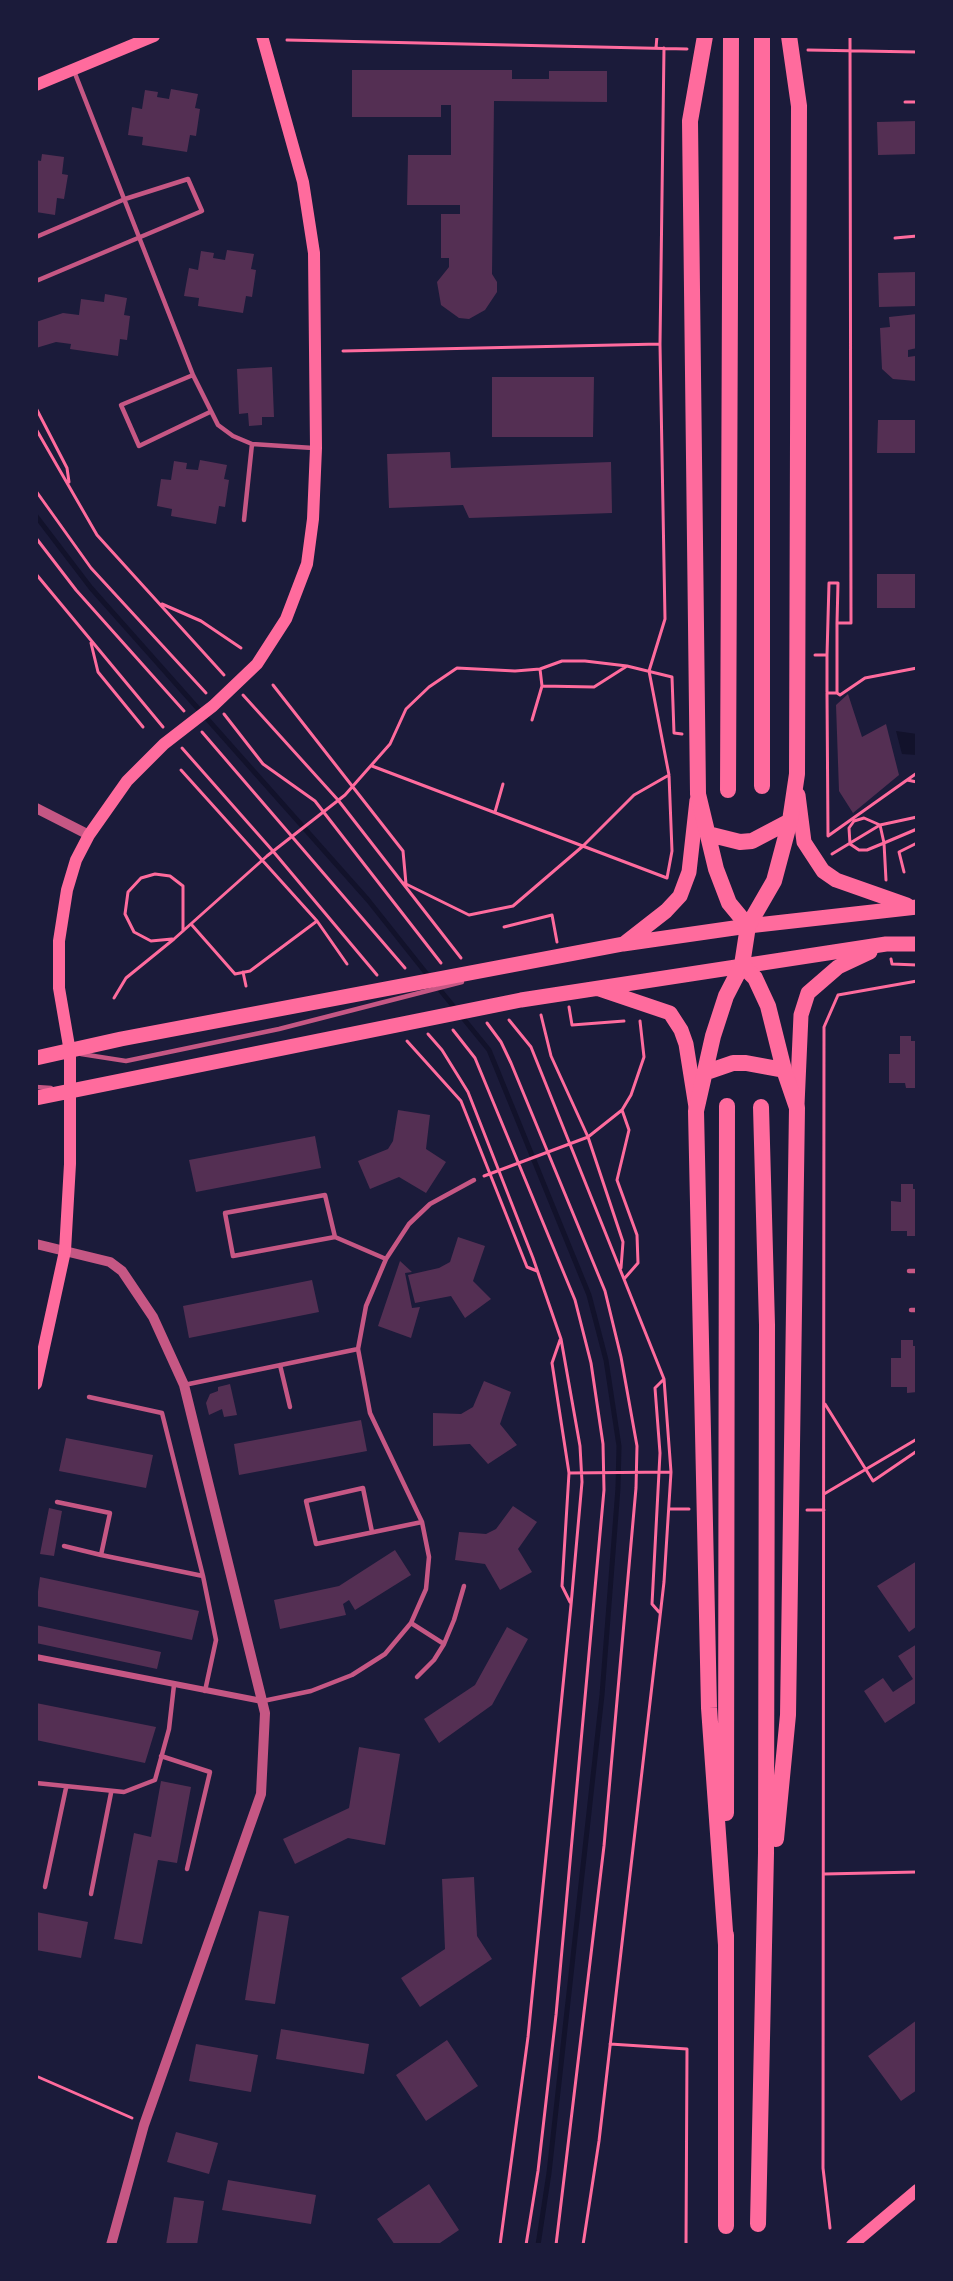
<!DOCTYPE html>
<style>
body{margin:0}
#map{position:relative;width:953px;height:2281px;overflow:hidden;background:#1b1b3a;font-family:"Golos Text",sans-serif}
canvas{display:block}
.frame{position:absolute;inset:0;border:38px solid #1b1b3a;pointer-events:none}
</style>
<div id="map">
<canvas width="953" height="2281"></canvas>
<div class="frame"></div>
</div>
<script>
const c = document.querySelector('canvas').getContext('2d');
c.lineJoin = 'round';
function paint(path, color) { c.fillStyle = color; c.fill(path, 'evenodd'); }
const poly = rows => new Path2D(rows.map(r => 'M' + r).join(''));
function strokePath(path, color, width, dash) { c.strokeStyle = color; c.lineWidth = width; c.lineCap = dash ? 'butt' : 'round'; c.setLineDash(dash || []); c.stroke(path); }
paint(poly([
 [896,731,917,734,917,755,902,754]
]), '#12122b');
strokePath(poly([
 [36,516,91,588,368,900,430,978],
 [436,985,489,1050,589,1295,606,1360,619,1446,618,1488,602,1695,549,2173,538,2245]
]), '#12122b', 5);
paint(poly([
 [352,70,512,70,512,79,549,79,549,71,607,71,607,102,494,101,492,274,497,282,497,292,485,310,469,319,459,318,441,305,437,282,449,267,449,258,441,258,441,214,460,214,460,205,407,205,408,155,451,155,451,105,441,105,441,117,352,117],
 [171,89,198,94,195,108,200,109,196,136,190,135,187,152,142,145,143,137,128,135,132,107,142,109,145,90,158,92,157,97,169,99],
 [917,121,917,154,878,155,877,122],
 [42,154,64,157,62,174,68,175,64,199,57,198,55,215,36,212,36,160,41,161],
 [227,250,254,254,251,269,256,270,252,297,246,296,243,313,198,306,199,298,184,296,189,268,198,270,201,251,214,253,213,258,225,260],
 [917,272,917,306,879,307,878,273],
 [105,294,127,298,124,315,130,316,127,340,120,339,118,356,70,349,71,344,56,342,36,348,36,322,63,313,79,315,81,299,104,302],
 [917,314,917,348,908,350,908,357,915,356,916,381,893,379,882,369,880,328,890,327,889,317],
 [272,367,274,417,262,417,262,425,249,426,248,413,239,414,237,369],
 [492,377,594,377,593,437,492,437],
 [878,420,917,420,917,453,877,453],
 [450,452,451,468,611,462,612,513,469,518,463,505,389,508,387,454],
 [200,460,227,465,224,479,229,480,225,507,219,506,216,524,171,516,172,509,157,506,161,479,171,480,174,461,187,463,186,469,198,470],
 [877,574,917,574,917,608,877,608],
 [848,694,862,737,886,724,899,775,853,813,839,791,836,705],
 [900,1036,911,1036,911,1041,917,1041,917,1088,906,1088,905,1083,889,1083,889,1054,900,1054],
 [398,1110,430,1115,426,1149,446,1162,426,1193,399,1177,370,1189,358,1161,388,1149,393,1141],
 [315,1136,321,1168,196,1192,189,1160],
 [901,1184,913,1184,913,1189,917,1189,917,1236,907,1236,907,1231,891,1231,891,1201,901,1202],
 [458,1237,485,1246,473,1281,491,1299,465,1318,451,1296,415,1303,408,1275,439,1268,450,1262],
 [400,1261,412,1272,405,1273,412,1308,420,1307,411,1338,378,1326],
 [312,1280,319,1312,189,1338,183,1306],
 [901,1340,913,1340,913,1346,917,1346,917,1392,907,1393,907,1387,891,1387,891,1358,901,1358],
 [484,1381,511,1392,500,1424,517,1445,488,1464,470,1444,433,1446,433,1413,461,1414,473,1407],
 [230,1384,237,1415,224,1417,222,1409,209,1415,206,1403,210,1394,218,1391,218,1387],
 [361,1420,367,1451,239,1475,234,1444],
 [66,1438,153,1455,146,1488,59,1471],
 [513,1506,537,1522,518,1549,532,1572,500,1590,485,1564,455,1560,459,1532,486,1534,496,1529],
 [49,1508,62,1511,54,1556,40,1554],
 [395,1550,411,1575,355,1610,349,1600,343,1604,346,1615,280,1629,274,1600,339,1586],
 [917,1561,917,1626,909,1632,877,1586],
 [40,1577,199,1611,192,1640,36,1606],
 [36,1625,161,1652,157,1669,36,1643],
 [507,1627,528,1639,492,1705,439,1743,424,1719,475,1685],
 [917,1644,917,1702,885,1723,864,1691,883,1678,893,1692,913,1679,898,1656],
 [36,1703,156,1727,145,1763,36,1740],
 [359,1747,400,1754,385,1845,348,1838,295,1864,283,1839,349,1808],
 [161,1781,191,1787,177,1863,158,1860,142,1944,114,1939,134,1833,151,1837],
 [474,1877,477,1936,492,1959,420,2007,401,1978,445,1949,442,1879],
 [259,1911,289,1916,275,2004,245,2000],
 [36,1912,88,1922,81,1958,36,1950],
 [917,2020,917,2090,901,2101,868,2056],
 [281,2029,369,2044,364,2074,276,2059],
 [447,2040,478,2086,426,2121,396,2075],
 [196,2044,258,2055,251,2092,189,2081],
 [176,2132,218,2143,209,2174,167,2162],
 [228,2180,316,2195,311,2224,222,2210],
 [429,2184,459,2230,437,2245,395,2245,377,2219],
 [174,2197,204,2201,197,2245,166,2245]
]), '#542f53');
strokePath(poly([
 [850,36,851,623,837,623,837,693,827,693,828,836,907,780,917,782],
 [287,40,687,49],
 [656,48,657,36],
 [808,50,917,52],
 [905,102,917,102],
 [895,238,917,236],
 [343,351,660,344],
 [36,408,67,468,69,482],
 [36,429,97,535,224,675],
 [36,491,91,568,206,693],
 [36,538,76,590,184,711],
 [36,574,163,727],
 [162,604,201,621,241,648],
 [91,643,98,672,143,727],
 [815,655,827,655,829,583,838,583,837,623],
 [273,685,403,851,406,884],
 [542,686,594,687,627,666],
 [827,692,827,655],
 [837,693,840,695,865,678,917,668],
 [243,695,338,800,461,958],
 [224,714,263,764,315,801,441,963],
 [532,720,542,686,540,669],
 [202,732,405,968],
 [182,748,272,850,377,975],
 [372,766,667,878,672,851,669,775,649,671,665,619,660,344,664,48],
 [181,770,317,921,347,964],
 [907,780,917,773],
 [495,812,503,784],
 [832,854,880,825,917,817],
 [904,872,899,852,917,843],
 [886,880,884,843,880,825,864,818,854,821,849,828,850,844,859,850,867,850,884,843,917,829],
 [404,883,469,915,513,906,583,846,634,795,669,775],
 [191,924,235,974,250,971,317,921],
 [504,927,552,915,557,942],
 [172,939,151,941,134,932,125,914,128,892,141,878,155,874,170,876,183,886,183,931],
 [891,959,892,964,917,965],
 [243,972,246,986],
 [114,998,126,978,174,939,267,856,345,795,390,744,406,709,429,687,457,668,515,671,540,669,562,661,585,661,627,666,672,677,674,733,682,734],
 [569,1007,572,1025,624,1021],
 [541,1015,551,1056,588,1137,623,1242,621,1268],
 [509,1020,531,1047,664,1379,671,1472,664,1582,599,2141,583,2245],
 [487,1023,501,1042,511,1063,605,1291,621,1357,637,1446,636,1488,604,1846,556,2245],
 [453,1030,475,1058,575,1300,591,1363,603,1444,604,1490,556,2015,538,2171,526,2245],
 [428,1034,442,1050,468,1092,533,1258,561,1339,580,1446,582,1482,571,1605,528,2037,500,2245],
 [407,1041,461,1101,527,1267,537,1271],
 [622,1110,629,1130,617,1180,637,1235,638,1263,624,1279],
 [484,1176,588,1137,622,1110,631,1095,644,1057,640,1021],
 [560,1340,552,1363,569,1473,562,1586,570,1602],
 [825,1404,873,1481,917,1451],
 [569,1473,671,1472],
 [824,1494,917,1439],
 [670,1509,689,1509],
 [807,1510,824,1510],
 [659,1612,652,1604,660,1453,655,1388,664,1379],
 [824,1874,917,1872],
 [610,2044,687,2049,686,2245],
 [36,2076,132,2118],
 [830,2228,823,2168,824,1027,838,995,917,981]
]), '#ff6b9d', 3);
strokePath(poly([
 [74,71,193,375,218,425,233,436,252,444,313,448],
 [36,237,125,199,188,179,202,211,36,281],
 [193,375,121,405,139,446,210,412],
 [244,520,252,444],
 [81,1054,126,1061,279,1029,462,982],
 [36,1087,51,1088],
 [335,1237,325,1195,225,1213,233,1256,335,1237,386,1259],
 [909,1271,917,1271],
 [911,1310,917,1310],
 [280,1365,290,1407],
 [184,1385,358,1349],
 [89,1397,162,1413,203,1576,216,1640,205,1691],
 [57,1502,110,1513,101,1555,203,1576],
 [372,1532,363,1488,306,1501,316,1544,422,1522],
 [64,1546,101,1555],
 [411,1623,444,1644],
 [417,1677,434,1660,444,1644,454,1620,464,1586],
 [263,1701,311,1691,352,1675,385,1654,411,1623,426,1589,429,1557,422,1522,370,1413,358,1349,366,1306,386,1259,409,1224,430,1204,474,1180],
 [161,1756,210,1772,187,1869],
 [36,1783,124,1792,155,1780,169,1729,174,1685],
 [45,1887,66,1788],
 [91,1894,111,1793]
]), '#c65784', 4.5);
strokePath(poly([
 [36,1657,262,1701]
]), '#c65784', 6);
strokePath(poly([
 [36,808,89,835],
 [36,1244,110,1262,122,1271,153,1317,184,1385,265,1713,261,1794,144,2125,111,2245]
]), '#c65784', 10);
strokePath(poly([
 [36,85,154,36],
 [36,1384,65,1251,70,1164,70,1052,59,988,59,941,67,890,76,860,89,835,127,781,164,744,213,706,257,664,286,619,307,564,313,519,316,448,314,253,303,182,262,36],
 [852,2245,917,2190]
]), '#ff6b9d', 12);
strokePath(poly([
 [798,795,804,842,823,871,836,880,907,905],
 [625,943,666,911,680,896,689,872,697,800],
 [599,989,670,1013,681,1030,686,1044,696,1107],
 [36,1058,121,1039,623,944,748,926,917,907],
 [36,1098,521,1000,886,944,917,944],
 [797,1105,801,1015,808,993,838,967,870,952]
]), '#ff6b9d', 15);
strokePath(poly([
 [705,36,690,121,698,794,716,869,729,903,748,926],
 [762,786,762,36],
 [728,790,731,36],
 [708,834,740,842,752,841,790,821],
 [742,965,755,978,768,1006,784,1070,797,1108,788,1715,776,1839],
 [704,1073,733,1063,746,1063,784,1070],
 [726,1813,727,1106],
 [726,1945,709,1708,696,1111,713,1036,726,996,742,965,748,926,774,881,790,821,797,774,799,106,789,36],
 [758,2224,766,1853,767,1325,761,1107],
 [726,2226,726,1935]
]), '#ff6b9d', 16);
</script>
